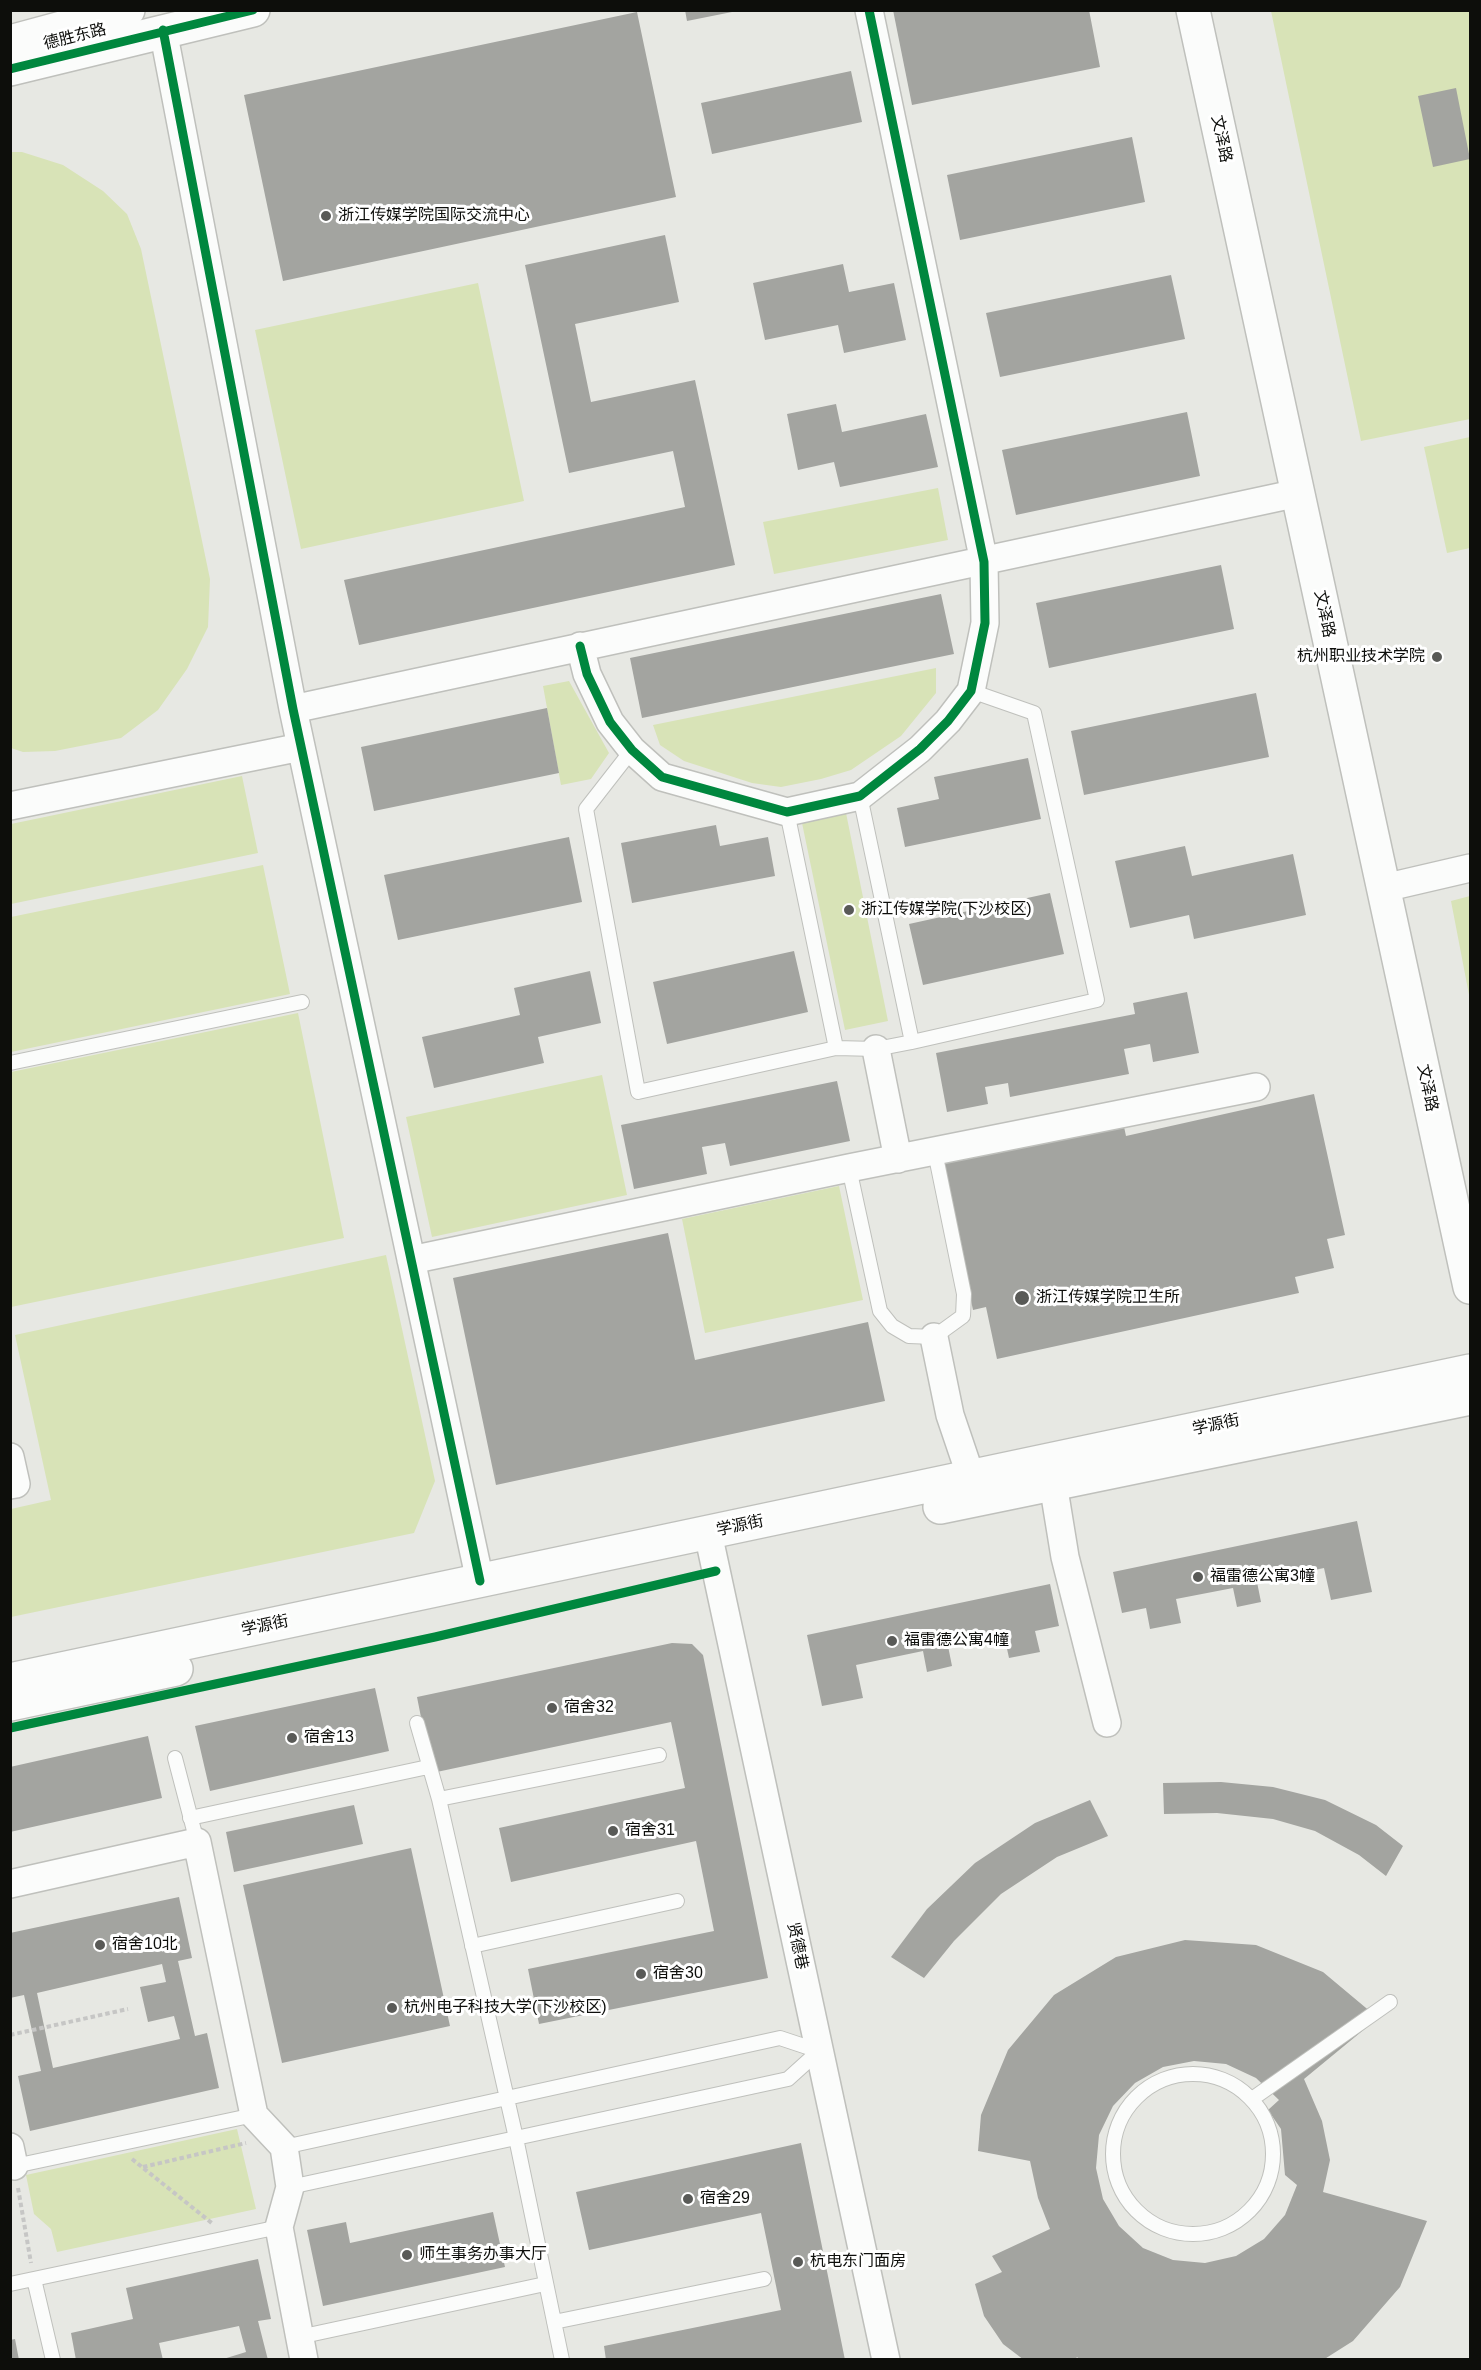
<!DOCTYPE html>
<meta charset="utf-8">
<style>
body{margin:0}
#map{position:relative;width:1481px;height:2370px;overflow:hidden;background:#e7e8e3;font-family:Helvetica,sans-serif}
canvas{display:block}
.frame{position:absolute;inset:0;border:12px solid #0d0e0b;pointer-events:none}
</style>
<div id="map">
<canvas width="1481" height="2370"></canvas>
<div class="frame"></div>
</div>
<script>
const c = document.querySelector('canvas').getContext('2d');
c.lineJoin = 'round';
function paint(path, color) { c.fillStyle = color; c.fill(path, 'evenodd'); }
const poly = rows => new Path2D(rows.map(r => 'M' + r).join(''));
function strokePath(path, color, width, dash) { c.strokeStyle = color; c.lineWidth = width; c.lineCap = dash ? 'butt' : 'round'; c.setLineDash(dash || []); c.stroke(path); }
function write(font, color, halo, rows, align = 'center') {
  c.font = font + ' Helvetica,"Noto Sans SC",sans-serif'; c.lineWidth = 6; c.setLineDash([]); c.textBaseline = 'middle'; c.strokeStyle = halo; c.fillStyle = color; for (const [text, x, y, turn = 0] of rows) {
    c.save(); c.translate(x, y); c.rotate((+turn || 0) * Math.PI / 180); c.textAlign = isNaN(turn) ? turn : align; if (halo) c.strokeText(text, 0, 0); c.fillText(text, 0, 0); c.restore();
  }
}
paint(poly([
 [1271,11,1470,11,1470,419,1361,441],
 [11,152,22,152,63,165,103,191,127,214,141,249,210,579,208,627,187,669,158,710,121,738,55,751,23,752,11,748],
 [478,283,524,501,301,549,255,330],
 [1470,437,1470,548,1447,553,1424,447],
 [938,488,948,540,774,574,763,522],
 [936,668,936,693,901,736,851,770,821,779,781,787,752,783,684,761,660,745,653,725],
 [569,681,609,753,591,779,561,785,543,686],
 [242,776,258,853,11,904,11,824],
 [846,813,888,1021,845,1030,802,823],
 [263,865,290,994,11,1052,11,917],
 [1470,896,1470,1000,1451,901],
 [298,1013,344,1238,11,1307,11,1072],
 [602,1075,627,1195,432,1237,406,1117],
 [839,1186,863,1300,705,1333,682,1219],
 [386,1255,435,1481,414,1533,11,1617,11,1509,51,1500,15,1335],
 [237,2129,256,2209,57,2252,51,2229,34,2214,26,2175]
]), '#d8e3b7');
paint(poly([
 [685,10,732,10,732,12,687,21],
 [893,10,1089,10,1100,67,912,105],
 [637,12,676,197,283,281,244,95],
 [851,71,862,122,712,154,701,103],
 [1456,88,1470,159,1433,167,1418,96],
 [1132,137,1145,202,960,240,947,175],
 [665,235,679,302,575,324,591,402,695,380,735,565,359,645,344,580,685,507,673,451,569,473,525,265],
 [843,264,849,292,894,283,906,340,844,353,838,325,765,340,753,283],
 [1171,275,1185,339,1000,377,986,313],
 [836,404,842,432,926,414,938,467,840,487,834,462,798,470,787,414],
 [1187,412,1200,476,1016,515,1002,450],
 [1221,565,1234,629,1049,668,1036,603],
 [941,594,954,654,642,718,630,658],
 [1256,693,1269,757,1084,795,1071,731],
 [547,708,559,773,374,811,361,747],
 [1028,758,1041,819,905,847,897,808,939,799,934,777],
 [716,825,720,846,768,837,775,876,632,903,621,843],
 [569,837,582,902,398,940,384,875],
 [1185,846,1192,876,1293,854,1306,915,1194,939,1189,915,1130,928,1115,861],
 [1050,893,1064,954,923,985,909,924],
 [794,951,808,1012,667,1044,653,982],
 [590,971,601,1023,538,1037,544,1063,434,1088,422,1037,520,1015,514,988],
 [1187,992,1199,1053,1153,1062,1150,1044,1124,1049,1129,1074,1010,1097,1008,1083,985,1087,988,1104,947,1112,936,1053,1135,1014,1133,1003],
 [837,1081,850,1141,730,1166,725,1143,702,1147,707,1174,634,1189,621,1125],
 [1314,1094,1345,1235,1327,1239,1334,1268,1295,1277,1299,1293,997,1359,986,1307,973,1310,941,1160,1123,1122,1126,1136],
 [668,1233,695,1360,868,1322,885,1401,496,1485,453,1278],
 [1357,1521,1372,1592,1331,1600,1324,1568,1257,1582,1261,1602,1237,1607,1233,1588,1176,1599,1181,1623,1150,1629,1146,1608,1122,1613,1113,1572],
 [1050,1584,1059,1626,1035,1631,1040,1652,1009,1658,1004,1635,948,1646,952,1666,927,1672,923,1651,856,1665,863,1698,822,1706,807,1635],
 [672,1643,692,1644,703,1655,768,1978,539,2024,528,1969,714,1931,696,1841,511,1882,499,1828,685,1788,671,1722,432,1773,417,1697],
 [375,1688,389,1751,210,1791,195,1726],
 [148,1736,162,1798,10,1832,10,1767],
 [1221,1782,1273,1787,1325,1800,1376,1825,1403,1846,1386,1876,1359,1855,1315,1831,1273,1819,1217,1813,1164,1814,1163,1783],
 [1090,1800,1108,1836,1057,1857,1001,1894,954,1941,924,1978,891,1957,927,1909,975,1863,1035,1823],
 [354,1805,363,1844,234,1872,226,1832],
 [411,1848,450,2026,282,2063,243,1885],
 [179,1897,192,1958,178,1961,195,2036,207,2033,219,2088,30,2131,18,2076,41,2071,24,1995,10,1998,10,1933],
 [162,1964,166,1982,140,1987,148,2022,174,2016,180,2039,53,2068,37,1993],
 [1185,1940,1256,1945,1323,1972,1378,2018,1304,2079,1322,2121,1330,2160,1323,2192,1427,2221,1400,2287,1353,2341,1323,2360,1080,2360,1077,2357,1075,2360,1024,2360,1003,2344,984,2316,975,2284,1002,2272,992,2256,1050,2229,1038,2198,1030,2161,978,2151,981,2115,1008,2050,1054,1995,1116,1957],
 [1194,2061,1226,2064,1256,2078,1279,2100,1268,2110,1281,2129,1285,2175,1297,2185,1285,2215,1264,2239,1236,2256,1205,2263,1173,2260,1143,2248,1119,2226,1103,2199,1096,2168,1099,2135,1113,2106,1135,2083,1163,2067],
 [801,2143,845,2360,606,2360,604,2346,781,2310,761,2213,589,2250,576,2192],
 [493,2212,505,2267,323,2306,307,2230,346,2222,350,2243],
 [258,2259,271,2319,258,2321,268,2360,220,2360,246,2352,239,2326,159,2343,163,2360,76,2360,71,2333,133,2319,126,2288],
 [15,2339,19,2360,10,2360,10,2340]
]), '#a3a4a0');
const service = poly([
 [632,750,586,809,638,1092,836,1048],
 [787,812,836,1048,876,1049,912,1042,860,796],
 [912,1042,1097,1000,1034,713,971,691],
 [10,1063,302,1002],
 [849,1168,880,1311,892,1326,909,1336,934,1337,963,1316,964,1294,935,1152],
 [417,1723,439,1799,516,2138,562,2360],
 [175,1758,197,1842],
 [439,1799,659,1755],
 [190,1818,428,1767],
 [472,1946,677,1901],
 '1113 2154a80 80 0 1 1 160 0a80 80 0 1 1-160 0Z',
 [1252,2099,1390,2002],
 [284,2147,780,2038,819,2051],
 [10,2167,254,2115],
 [290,2187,788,2079,819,2051],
 [34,2279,53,2360],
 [10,2284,279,2227],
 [554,2322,764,2279],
 [299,2337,545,2284]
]);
const minor = poly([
 [163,30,293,709,480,1581],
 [580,646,587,674,610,722,632,750,662,777,787,812,860,796,920,749,948,721,971,691,985,623,984,562,869,10],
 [293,709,1298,493],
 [10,806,301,747],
 [1384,888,1470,868],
 [876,1049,898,1159],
 [411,1260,849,1168,1256,1087],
 [934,1337,950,1415,971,1477],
 [10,1457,16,1484,10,1485],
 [1050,1465,1065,1557,1107,1723],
 [708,1533,886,2360],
 [10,1884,197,1842,254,2115,284,2147,290,2187,279,2227,304,2360],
 [10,2147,14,2166]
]);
const secondary = poly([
 [940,1507,1470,1398],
 [10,1680,1470,1371],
 [10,1704,176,1669]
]);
const primary = poly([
 [1193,10,1470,1287],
 [10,69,253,10]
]);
const trunk = poly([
 [10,42,128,10]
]);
strokePath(service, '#bfc0bc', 16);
strokePath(minor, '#bfc0bc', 30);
strokePath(secondary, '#bfc0bc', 36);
strokePath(primary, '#bfc0bc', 36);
strokePath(trunk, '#bfc0bc', 36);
strokePath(poly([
 [10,2035,128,2009],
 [132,2159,213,2224],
 [143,2167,246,2143],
 [18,2188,31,2263]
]), '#c6c6c5', 4, [4.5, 3]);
strokePath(service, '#fbfcfb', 14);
strokePath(minor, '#fbfcfb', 27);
strokePath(secondary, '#fbfcfb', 33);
strokePath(primary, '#fbfcfb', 33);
strokePath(trunk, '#fbfcfb', 33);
strokePath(poly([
 [163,30,293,709,480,1581],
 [10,69,253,10],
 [580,646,587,674,610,722,632,750,662,777,787,812,860,796,920,749,948,721,971,691,985,623,984,562,869,10],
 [10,1728,435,1637,716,1571]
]), '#00873e', 9);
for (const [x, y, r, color] of [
 [326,216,6,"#595a57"],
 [1437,657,6,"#595a57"],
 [849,910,6,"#595a57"],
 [1022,1298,8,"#595a57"],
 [1198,1577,6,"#595a57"],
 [892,1641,6,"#595a57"],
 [552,1708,6,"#595a57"],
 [292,1738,6,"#595a57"],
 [613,1831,6,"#595a57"],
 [100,1945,6,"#595a57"],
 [641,1974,6,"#595a57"],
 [392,2008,6,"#595a57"],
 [688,2199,6,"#595a57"],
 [407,2255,6,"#595a57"],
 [798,2262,6,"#595a57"]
]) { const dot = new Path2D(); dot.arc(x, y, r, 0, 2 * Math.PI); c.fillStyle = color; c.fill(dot); strokePath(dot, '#fff', 2); }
write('16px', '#0d0e0b', '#fff', [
 ["德胜东路",75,37,-14],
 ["文泽路",1221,139,78],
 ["文泽路",1324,614,78],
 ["文泽路",1427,1088,78],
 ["学源街",1216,1425,-12],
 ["学源街",740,1526,-12],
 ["学源街",265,1626,-12],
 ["贤德巷",797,1946,78]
]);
write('16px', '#0d0e0b', '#fff', [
 ["浙江传媒学院国际交流中心",338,216],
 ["杭州职业技术学院",1425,657,"right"],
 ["浙江传媒学院(下沙校区)",861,910],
 ["浙江传媒学院卫生所",1036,1298],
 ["福雷德公寓3幢",1210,1577],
 ["福雷德公寓4幢",904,1641],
 ["宿舍32",564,1708],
 ["宿舍13",304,1738],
 ["宿舍31",625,1831],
 ["宿舍10北",112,1945],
 ["宿舍30",653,1974],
 ["杭州电子科技大学(下沙校区)",404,2008],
 ["宿舍29",700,2199],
 ["师生事务办事大厅",419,2255],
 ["杭电东门面房",810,2262]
], 'left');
</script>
